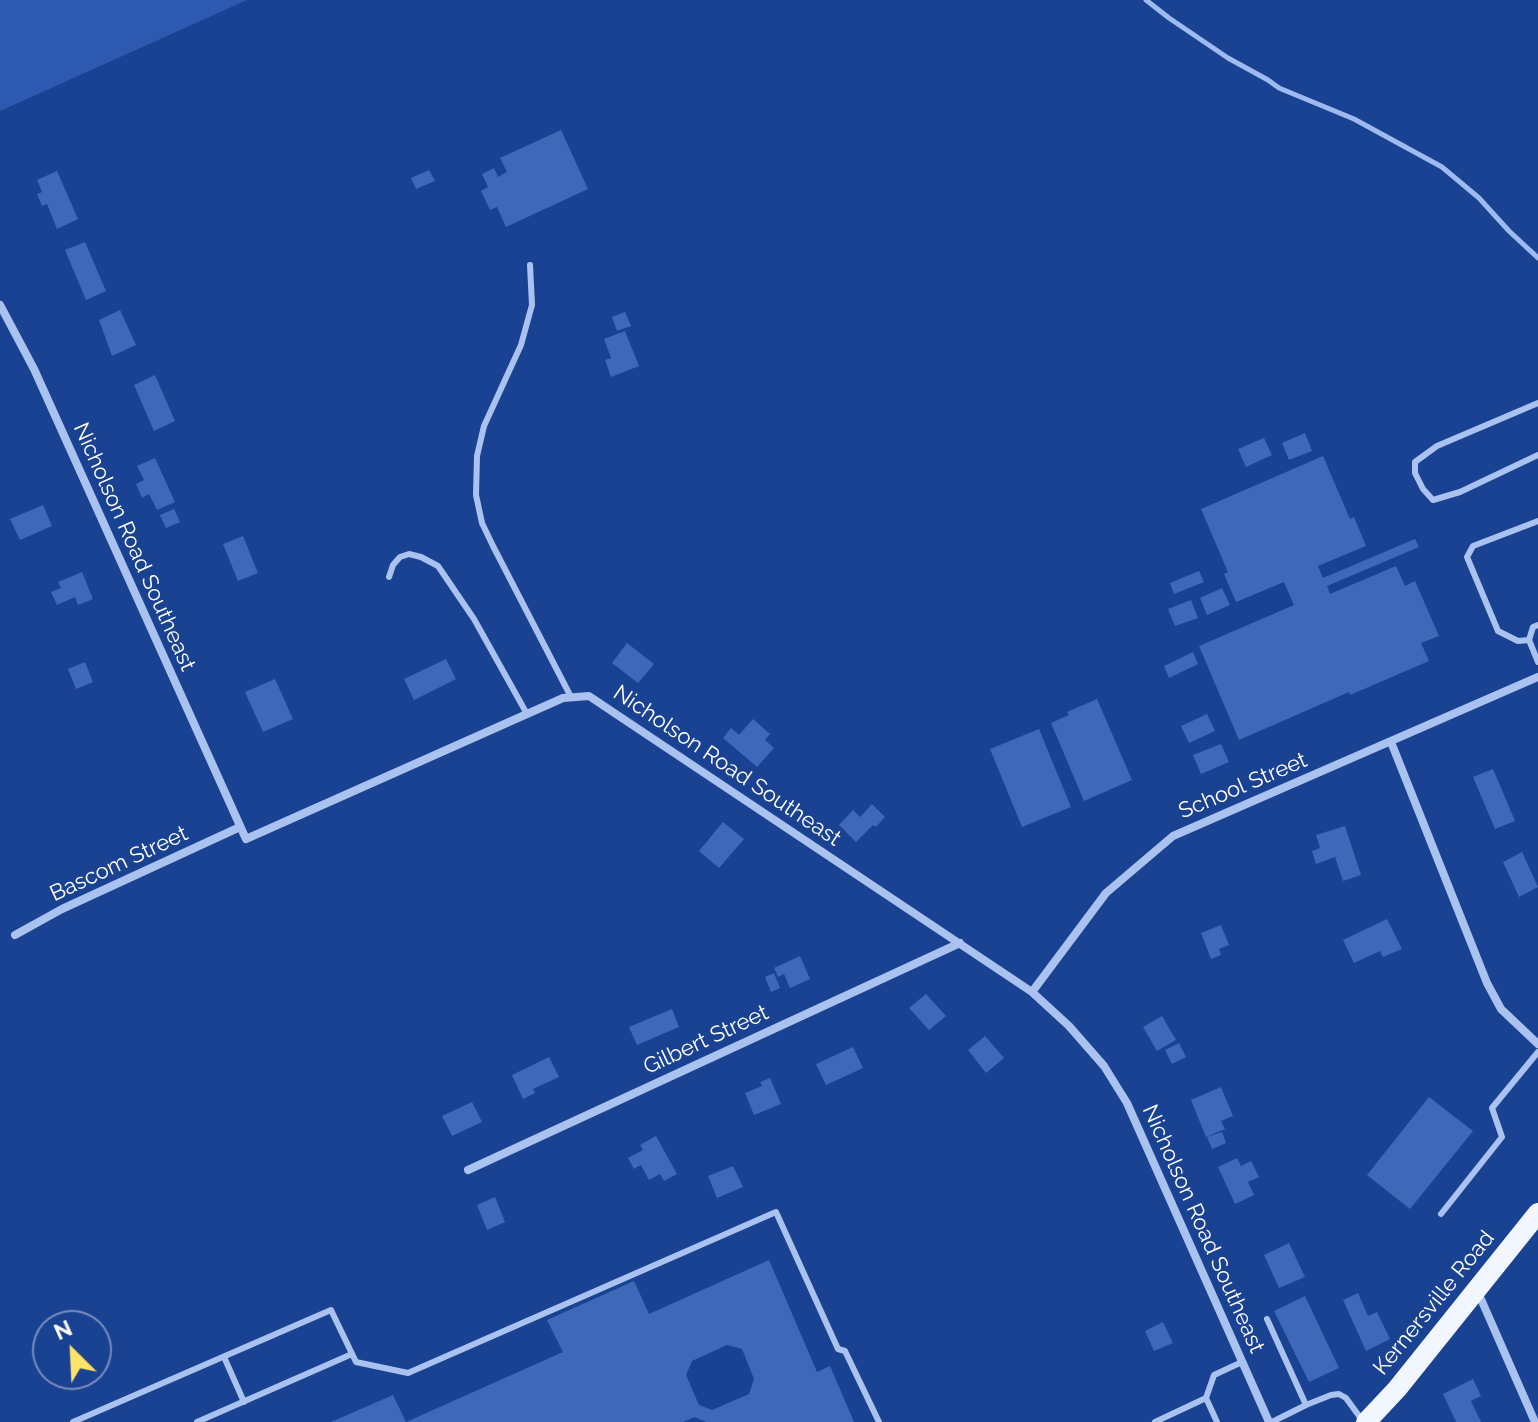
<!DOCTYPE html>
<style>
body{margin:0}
#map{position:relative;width:1538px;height:1422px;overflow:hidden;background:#1a4292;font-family:Raleway,sans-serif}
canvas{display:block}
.north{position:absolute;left:32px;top:1310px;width:80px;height:80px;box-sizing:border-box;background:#1a4292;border:2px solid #768ebe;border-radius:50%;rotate:336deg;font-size:22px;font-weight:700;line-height:32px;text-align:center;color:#fff}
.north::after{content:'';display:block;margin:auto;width:28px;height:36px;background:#ffe368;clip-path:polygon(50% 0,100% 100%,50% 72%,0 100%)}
</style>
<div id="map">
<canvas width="1538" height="1422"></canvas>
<div class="north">N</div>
</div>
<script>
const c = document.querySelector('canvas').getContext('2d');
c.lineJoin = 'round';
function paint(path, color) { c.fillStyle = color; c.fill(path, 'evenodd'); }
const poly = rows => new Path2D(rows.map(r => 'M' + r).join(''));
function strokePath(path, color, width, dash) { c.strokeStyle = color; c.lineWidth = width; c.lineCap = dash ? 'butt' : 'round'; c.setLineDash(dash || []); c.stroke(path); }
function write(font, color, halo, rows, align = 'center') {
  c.font = font + ' Raleway,sans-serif'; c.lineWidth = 8; c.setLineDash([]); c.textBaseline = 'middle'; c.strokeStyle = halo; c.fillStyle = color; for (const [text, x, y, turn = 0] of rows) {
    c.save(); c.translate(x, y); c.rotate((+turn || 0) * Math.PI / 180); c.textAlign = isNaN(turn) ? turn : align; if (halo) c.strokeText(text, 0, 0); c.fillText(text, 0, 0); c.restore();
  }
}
paint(poly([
 [0,0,247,0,0,111]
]), '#2d5ab0');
strokePath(poly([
 [1146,0,1169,18,1228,58,1268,80,1279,88,1354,119,1442,167,1479,198,1509,231,1538,258]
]), '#9dbbf1', 5);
paint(poly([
 [561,130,588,189,506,227,497,207,490,210,481,191,488,187,482,174,494,168,498,177,507,172,500,158],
 [429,170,435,181,416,189,411,178],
 [57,171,78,219,57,229,47,204,42,206,37,194,42,192,37,180],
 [85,242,106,291,86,300,65,250],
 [120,310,136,345,112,356,99,320],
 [625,312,631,326,617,331,612,317],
 [625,331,639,366,611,377,605,360,611,358,604,339],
 [155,375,175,421,154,431,134,385],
 [1305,433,1312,451,1289,460,1282,443],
 [1264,438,1272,455,1246,467,1238,449],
 [1323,456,1350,519,1354,517,1366,546,1318,566,1323,578,1415,539,1419,547,1327,586,1330,594,1396,566,1405,586,1415,581,1439,636,1421,643,1429,661,1350,695,1349,692,1239,740,1199,646,1294,605,1284,582,1236,602,1224,574,1228,572,1201,509],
 [155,458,175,502,157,510,149,494,142,498,136,484,144,480,137,466],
 [43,505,52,526,20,540,10,519],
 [174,509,180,522,166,528,160,515],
 [243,536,258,573,238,581,223,544],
 [1199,571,1204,582,1174,594,1170,583],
 [82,572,93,599,78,605,75,597,57,605,51,592,61,588,58,582],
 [1222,588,1230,605,1207,615,1200,598],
 [1191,600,1198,618,1175,626,1168,609],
 [627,643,654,664,638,683,612,663],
 [1193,652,1198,664,1169,678,1164,666],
 [446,659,456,679,414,700,404,679],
 [85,662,93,682,76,689,68,669],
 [275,679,293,719,263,732,245,692],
 [1097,699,1132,780,1084,801,1051,723,1069,715,1067,712],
 [1207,714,1215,731,1189,743,1181,726],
 [753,719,770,734,765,740,774,748,757,767,723,738,731,728,739,735],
 [1039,729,1071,807,1022,827,990,749],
 [1221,744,1229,762,1201,774,1193,755],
 [1493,769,1515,821,1495,829,1473,777],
 [872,804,885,817,876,827,873,825,856,842,839,825,853,810,860,817],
 [723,822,744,839,719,868,699,851],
 [1345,826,1361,875,1343,881,1335,857,1316,864,1312,851,1320,848,1316,835],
 [1522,852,1538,887,1519,897,1503,862],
 [1387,919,1402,949,1383,957,1380,951,1354,963,1343,940],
 [1221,925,1229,945,1219,949,1221,955,1211,959,1201,933],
 [800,956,810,979,790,988,784,974,778,977,774,968],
 [774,973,780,988,771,992,765,977],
 [926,994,946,1016,929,1030,909,1008],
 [672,1009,679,1027,637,1045,629,1027],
 [1162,1016,1176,1040,1157,1051,1143,1027],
 [985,1036,1004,1058,986,1073,968,1050],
 [1179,1043,1186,1057,1172,1064,1165,1050],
 [853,1047,863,1068,826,1085,816,1064],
 [549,1057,559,1077,533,1089,535,1093,523,1099,512,1075],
 [770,1078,781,1104,754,1115,745,1093,762,1086,760,1082],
 [1221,1087,1233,1116,1221,1121,1225,1129,1206,1137,1191,1100],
 [1429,1097,1473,1131,1410,1209,1367,1175],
 [472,1102,482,1122,452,1136,442,1116],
 [1222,1132,1226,1143,1212,1149,1207,1137],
 [656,1136,677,1174,664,1181,660,1174,649,1180,641,1165,634,1169,628,1158,643,1150,640,1145],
 [1237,1158,1241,1166,1251,1161,1259,1177,1248,1182,1254,1195,1235,1204,1218,1167],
 [733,1166,743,1187,717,1198,708,1176],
 [495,1197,505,1222,487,1230,477,1205],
 [1289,1243,1305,1277,1279,1288,1264,1255],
 [769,1260,817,1372,830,1366,854,1422,707,1422,694,1417,683,1422,406,1422,563,1352,547,1320,634,1281,649,1314],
 [727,1345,742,1349,754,1379,749,1394,712,1410,699,1405,686,1375,692,1361],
 [1358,1293,1368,1316,1377,1312,1390,1339,1366,1351,1343,1300],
 [1305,1296,1339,1368,1309,1382,1274,1311],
 [1163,1322,1173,1343,1154,1351,1145,1331],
 [1473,1379,1481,1396,1471,1401,1481,1422,1456,1422,1443,1394],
 [393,1395,406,1422,331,1422]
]), '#3e68b8');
strokePath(poly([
 [530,265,532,305,521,345,484,426,477,456,476,495,482,523,493,546,571,697],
 [1538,403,1437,446,1415,462,1415,473,1423,489,1433,500,1460,492,1538,455],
 [389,577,393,565,400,557,409,554,421,557,438,566,474,619,527,714],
 [1538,625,1533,627,1529,640,1538,662],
 [1529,640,1518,641,1498,631,1467,557,1473,546,1538,521],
 [1441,1214,1502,1137,1492,1108,1538,1052],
 [1267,1319,1306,1405],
 [224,1357,244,1402],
 [1206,1398,1214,1375,1242,1362],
 [73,1422,331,1310,356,1362,408,1373,776,1212,838,1349,845,1351,879,1422],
 [197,1422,352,1354],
 [1155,1422,1206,1398,1217,1422],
 [1272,1422,1306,1405,1331,1395,1339,1394,1346,1398,1362,1420]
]), '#aac2ef', 6);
strokePath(poly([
 [0,305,34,369,246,839,563,698,589,696,1032,992,1069,1026,1104,1066,1127,1103,1269,1422],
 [1391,742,1487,983,1501,1009,1538,1044],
 [15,935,62,909,240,827],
 [1032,992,1106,893,1173,836,1538,677],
 [468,1170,960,943],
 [1477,1290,1535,1422]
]), '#aac2ef', 8);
strokePath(poly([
 [1366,1422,1397,1389,1538,1213]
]), '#f2f6ff', 20);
write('22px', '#fff', '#1a4292', [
 ["Nicholson Road Southeast",134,547,66],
 ["Nicholson Road Southeast",727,766,34],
 ["School Street",1243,786,-23],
 ["Bascom Street",119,864,-25],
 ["Gilbert Street",706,1040,-25],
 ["Nicholson Road Southeast",1203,1229,66],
 ["Kernersville Road",1434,1303,-51]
]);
</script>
